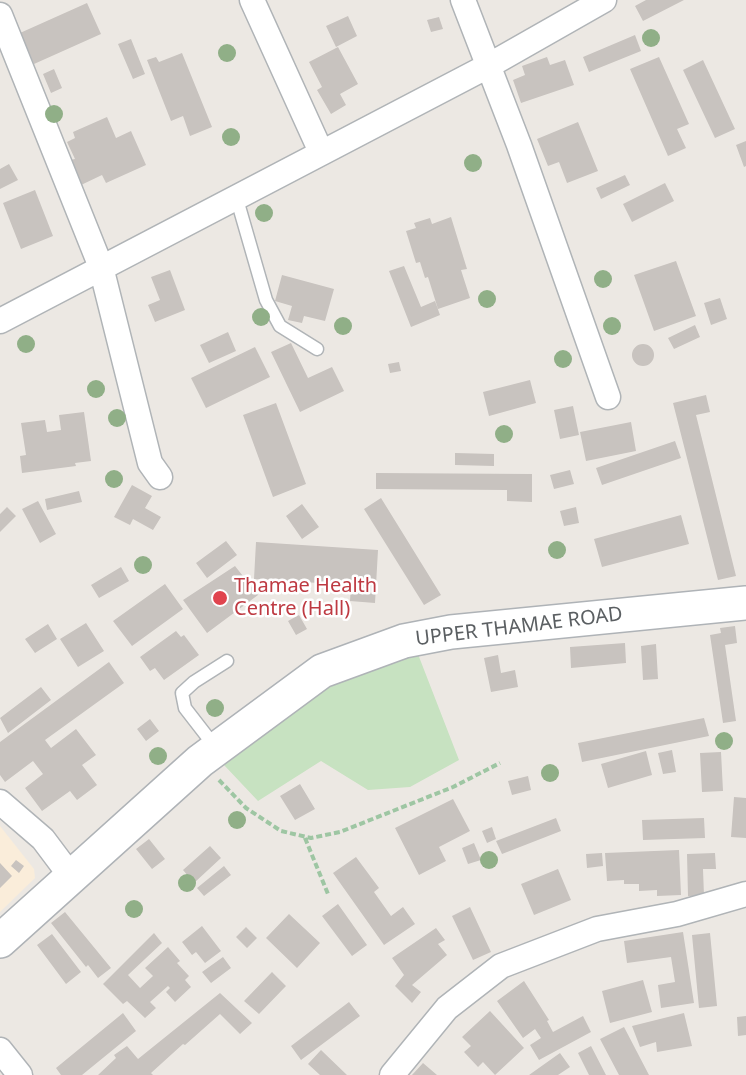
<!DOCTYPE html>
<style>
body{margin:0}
canvas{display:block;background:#ece8e3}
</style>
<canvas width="746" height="1075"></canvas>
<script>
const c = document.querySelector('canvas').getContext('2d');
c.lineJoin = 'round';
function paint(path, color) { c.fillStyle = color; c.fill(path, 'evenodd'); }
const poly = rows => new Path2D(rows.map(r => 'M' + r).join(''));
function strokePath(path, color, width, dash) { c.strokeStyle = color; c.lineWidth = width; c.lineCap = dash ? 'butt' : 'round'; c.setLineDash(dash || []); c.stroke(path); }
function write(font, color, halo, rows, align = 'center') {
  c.font = font + ' "Noto Sans",sans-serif'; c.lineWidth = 5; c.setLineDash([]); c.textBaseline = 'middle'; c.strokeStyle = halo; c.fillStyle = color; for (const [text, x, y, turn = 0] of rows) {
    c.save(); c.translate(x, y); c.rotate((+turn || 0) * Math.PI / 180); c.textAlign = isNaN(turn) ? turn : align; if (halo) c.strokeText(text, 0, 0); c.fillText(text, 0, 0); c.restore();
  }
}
paint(poly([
 [0,826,34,869,35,878,0,912]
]), '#faedda');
paint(poly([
 [416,649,459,760,410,787,368,790,321,761,258,801,224,765,252,736,317,688]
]), '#c7e2c1');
paint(poly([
 [646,0,684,0,643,21,635,6],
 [87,3,101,34,34,64,20,33],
 [348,16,357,36,336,47,326,26],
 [439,17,443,29,431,32,427,20],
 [635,35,641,51,589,72,583,57],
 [131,39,145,74,133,79,118,44],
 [338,47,358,84,340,94,346,105,331,114,317,90,322,87,309,62],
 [182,53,212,127,190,136,183,116,171,121,147,60,156,57,159,62],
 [547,57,550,65,565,60,574,85,521,103,513,80,525,75,522,66],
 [659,57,689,124,677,129,686,148,668,156,630,69],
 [703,60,735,129,715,138,683,70],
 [54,69,62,88,51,93,43,74],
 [107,117,116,138,131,131,146,165,106,183,102,175,81,185,70,160,75,159,67,142,75,138,73,132],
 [578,122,598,171,567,183,559,162,548,166,537,139],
 [746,141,746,166,744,167,736,145],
 [9,164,18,180,0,189,0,169],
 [625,175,630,185,601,199,596,188],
 [665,183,674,201,632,222,623,204],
 [35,190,53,236,21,249,3,203],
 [451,217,467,269,461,270,470,298,438,309,428,277,425,278,420,262,416,263,406,231,416,228,414,223,430,218,432,224],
 [676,261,696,316,654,331,634,275],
 [404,266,421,307,435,301,440,315,411,327,389,271],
 [170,270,185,310,155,322,148,305,160,300,151,277],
 [282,275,334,289,325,321,304,316,302,323,288,320,292,306,275,301],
 [720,298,727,319,711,325,704,303],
 [695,325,700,337,674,349,668,338],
 [228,332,236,351,209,363,200,345],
 [291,343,308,378,332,367,344,391,300,412,271,352],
 '632 355a11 11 0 1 1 22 0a11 11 0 1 1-22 0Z',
 [255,347,270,377,206,408,191,378],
 [399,362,401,371,390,373,388,364],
 [530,380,536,403,489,416,483,392],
 [706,395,710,412,696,415,736,576,718,580,673,403],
 [276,403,306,484,273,497,243,415],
 [573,406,579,435,560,439,554,410],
 [84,412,91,461,75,463,76,466,22,473,20,456,26,455,21,423,45,420,47,432,61,430,59,415],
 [631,422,636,451,586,461,580,432],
 [675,441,681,458,602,485,596,468],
 [455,453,494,454,494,466,455,465],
 [570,470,574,484,554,489,550,475],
 [376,473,532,474,532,502,507,501,507,490,376,489],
 [132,485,152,496,145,508,161,517,153,530,133,519,130,525,114,517],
 [79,491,82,502,47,510,45,499],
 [381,498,441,595,424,605,364,509],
 [38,501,56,534,40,543,22,509],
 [302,504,319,527,302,539,286,516],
 [7,507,16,516,0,532,0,514],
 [576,507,579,523,564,526,560,511],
 [681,515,689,544,602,567,594,539],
 [226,541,237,555,207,578,196,563],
 [256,542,378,550,375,603,350,601,351,585,254,579],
 [235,566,258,595,207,633,183,600],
 [121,567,129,581,99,598,91,585],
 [165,584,183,609,132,646,113,621],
 [299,615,307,629,296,635,288,621],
 [86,623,104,651,78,667,60,639],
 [48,624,57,639,35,653,25,639],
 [735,626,737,643,725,645,736,721,723,723,710,635,721,633,720,628],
 [176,631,181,637,184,635,199,655,164,680,155,668,150,671,140,657],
 [625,643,626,663,571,668,570,647],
 [656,644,658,679,643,680,641,646],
 [498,655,501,673,515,670,518,687,491,692,484,658],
 [109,662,124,683,45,740,51,748,76,729,96,755,82,765,97,785,77,800,70,791,42,811,25,788,43,774,33,761,5,782,0,775,0,742],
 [41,687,51,700,8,733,0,718],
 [704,718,709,736,582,762,578,743],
 [150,719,159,731,146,741,137,729],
 [672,750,676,772,663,774,658,753],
 [646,751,652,775,608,788,601,764],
 [721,752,723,791,702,792,700,753],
 [528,776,531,790,512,795,508,781],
 [300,784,315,809,295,820,280,796],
 [734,797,746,798,746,838,731,837],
 [453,799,470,831,439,847,446,861,419,875,395,828],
 [556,818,561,831,502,854,496,841],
 [704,818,705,838,643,840,642,820],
 [492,827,496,839,487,843,482,831],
 [149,839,165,859,152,869,136,849],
 [474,843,481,860,468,864,462,848],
 [210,846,221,858,194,883,183,870],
 [679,850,681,895,657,896,657,890,639,891,639,884,624,884,624,880,607,881,605,853],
 [602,853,603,866,587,868,586,854],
 [715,853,716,869,703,869,704,896,688,896,687,854],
 [356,857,379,888,374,892,391,916,403,907,415,924,384,945,333,873],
 [16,860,24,866,19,873,11,866],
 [0,863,12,876,0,888],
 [224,866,231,875,204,896,197,888],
 [558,869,571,900,534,915,521,884],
 [338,904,367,945,352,956,322,916],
 [470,907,491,952,473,960,452,916],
 [65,912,111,968,98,978,88,965,86,967,51,923],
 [289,914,320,943,297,968,266,938],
 [202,926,221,951,205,963,196,952,192,955,182,942],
 [246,927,257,938,247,948,236,937],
 [436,928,445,940,438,944,447,955,412,985,421,992,412,1003,395,986,404,975,392,958],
 [683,932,694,1003,661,1008,658,985,675,982,671,957,627,963,624,941],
 [154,933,162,943,128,975,140,988,153,976,145,968,168,947,180,961,177,963,189,976,185,980,191,987,175,1002,166,992,170,988,168,986,150,1002,156,1008,145,1018,127,1001,123,1004,103,984],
 [710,933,717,1006,699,1008,692,935],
 [52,934,81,972,66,984,37,945],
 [223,957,231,968,211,983,202,972],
 [272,972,286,986,259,1014,244,1001],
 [643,980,652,1012,610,1023,602,991],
 [524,981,549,1020,547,1021,553,1032,583,1016,591,1032,539,1060,530,1045,541,1038,535,1029,523,1038,497,1001],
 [220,993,252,1023,240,1034,220,1014,185,1045,183,1044,151,1073,153,1075,98,1075,116,1058,114,1055,127,1046,138,1059],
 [349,1002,360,1016,301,1060,291,1046],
 [490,1011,524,1048,495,1075,483,1062,478,1067,464,1052,471,1046,462,1037],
 [123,1013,136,1031,82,1075,61,1075,56,1068],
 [684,1013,692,1046,657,1052,656,1042,640,1047,632,1026],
 [746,1016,746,1035,738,1036,737,1017],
 [624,1027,649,1075,619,1075,600,1039],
 [591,1046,606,1075,589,1075,578,1053],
 [321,1050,347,1075,320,1075,308,1064],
 [560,1053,570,1067,558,1075,529,1075],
 [423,1063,437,1075,412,1075]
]), '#c8c3bf');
const lane = poly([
 [236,196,266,300,280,326,317,349],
 [216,748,185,708,182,693,194,682,227,661]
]);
const street = poly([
 [252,0,321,152],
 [463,0,519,145,608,397],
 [0,15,101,267,150,463,160,477],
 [0,321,488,66,604,0],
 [0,802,43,839,70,875],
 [0,1050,20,1075],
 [392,1075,447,1008,501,966,597,929,677,914,746,894]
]);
const secondary = poly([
 [0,941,200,761,322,671,404,641,451,632,746,603]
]);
strokePath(lane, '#b0b4b7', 15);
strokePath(street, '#b0b4b7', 27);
strokePath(secondary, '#afb3b7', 36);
strokePath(poly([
 [219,780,246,808,281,831,311,838,340,832,453,787,500,763],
 [305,838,328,894]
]), '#9ec6a3', 4, [6, 3]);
strokePath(lane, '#fff', 12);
strokePath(street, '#fff', 24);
strokePath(secondary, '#fff', 33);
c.fillStyle = '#90af87';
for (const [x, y] of [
 [651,38],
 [227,53],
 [54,114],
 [231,137],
 [473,163],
 [264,213],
 [603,279],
 [487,299],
 [261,317],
 [343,326],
 [612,326],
 [26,344],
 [563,359],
 [96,389],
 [117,418],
 [504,434],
 [114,479],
 [557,550],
 [143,565],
 [215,708],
 [724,741],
 [158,756],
 [550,773],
 [237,820],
 [489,860],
 [187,883],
 [134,909]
]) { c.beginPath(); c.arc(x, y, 9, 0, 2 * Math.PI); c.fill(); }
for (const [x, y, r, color] of [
 [220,598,8,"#e0444e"]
]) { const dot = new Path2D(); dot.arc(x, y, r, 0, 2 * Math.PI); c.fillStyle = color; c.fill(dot); strokePath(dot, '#fff', 2); }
write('20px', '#be3a42', '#fff', [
 ["Thamae Health",234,586],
 ["Centre (Hall)",234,609]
], 'left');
write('20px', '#5b5f62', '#fff', [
 ["UPPER THAMAE ROAD",519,627,-7]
]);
</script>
